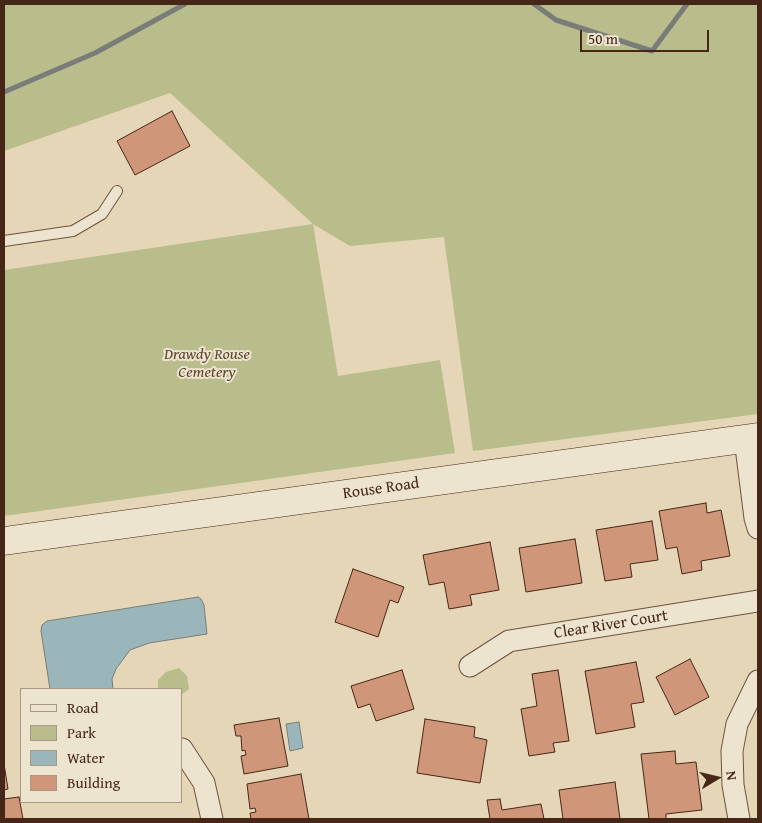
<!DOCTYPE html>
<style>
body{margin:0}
#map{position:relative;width:762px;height:823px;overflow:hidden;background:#e4d6b7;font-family:"Gentium Book Plus",serif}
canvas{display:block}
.frame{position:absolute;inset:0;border:5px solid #462616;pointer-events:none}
.legend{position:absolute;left:20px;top:688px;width:162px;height:115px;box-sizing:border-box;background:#ede4d0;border:1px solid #aa9886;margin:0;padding:6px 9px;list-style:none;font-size:15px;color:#462616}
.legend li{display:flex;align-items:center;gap:10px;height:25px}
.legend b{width:25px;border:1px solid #aa9886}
.north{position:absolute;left:692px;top:753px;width:50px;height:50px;-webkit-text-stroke:4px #ede4d0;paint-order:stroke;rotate:81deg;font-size:14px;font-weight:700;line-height:20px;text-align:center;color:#462616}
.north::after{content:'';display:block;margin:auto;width:18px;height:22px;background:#462616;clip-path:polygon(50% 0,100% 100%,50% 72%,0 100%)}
.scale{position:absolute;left:580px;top:30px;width:129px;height:22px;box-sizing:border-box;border:2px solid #462616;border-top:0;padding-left:6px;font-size:15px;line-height:18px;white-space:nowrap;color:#462616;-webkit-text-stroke:4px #ede4d0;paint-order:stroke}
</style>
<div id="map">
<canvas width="762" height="823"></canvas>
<div class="frame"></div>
<ul class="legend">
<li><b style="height:6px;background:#ede4d0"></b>Road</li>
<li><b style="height:14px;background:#b9bc8b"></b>Park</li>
<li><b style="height:14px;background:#9bb6ba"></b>Water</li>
<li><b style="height:14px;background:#d0967a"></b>Building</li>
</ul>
<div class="north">N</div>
<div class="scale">50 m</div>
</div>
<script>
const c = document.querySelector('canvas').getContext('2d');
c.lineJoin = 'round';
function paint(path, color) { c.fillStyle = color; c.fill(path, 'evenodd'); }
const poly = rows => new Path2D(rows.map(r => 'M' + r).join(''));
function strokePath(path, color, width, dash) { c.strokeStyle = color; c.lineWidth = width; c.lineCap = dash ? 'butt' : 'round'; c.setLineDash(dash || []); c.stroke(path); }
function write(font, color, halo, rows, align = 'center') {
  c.font = font + ' "Gentium Book Plus",serif'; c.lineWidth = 4; c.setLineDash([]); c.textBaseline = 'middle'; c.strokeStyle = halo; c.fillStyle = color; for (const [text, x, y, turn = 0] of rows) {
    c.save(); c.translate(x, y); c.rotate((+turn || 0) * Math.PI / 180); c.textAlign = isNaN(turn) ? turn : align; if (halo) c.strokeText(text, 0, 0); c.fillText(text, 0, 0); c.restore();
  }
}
paint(poly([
 [4,4,758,4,758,414,473,451,444,237,350,246,313,224,338,376,440,360,455,453,4,516,4,270,313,224,170,93,4,151],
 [179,668,187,676,189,689,181,695,181,689,158,689,158,680,166,672]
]), '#b9bc8b');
const water = poly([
 [198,597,201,599,204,605,207,634,149,643,130,650,116,669,112,679,113,689,50,689,41,631,42,625,47,621,198,597],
 [299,722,303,748,290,751,286,724,299,722]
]);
paint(water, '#9bb6ba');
strokePath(water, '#797c78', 1);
strokePath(poly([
 [534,4,556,20,652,51,687,4],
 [4,92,95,53,185,4]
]), '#797c78', 5);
const building = poly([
 [172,111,190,146,135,175,117,141,172,111],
 [706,503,707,513,721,510,730,556,701,561,702,570,682,574,677,547,666,549,659,511,706,503],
 [652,521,658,560,630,564,632,577,605,581,596,530,652,521],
 [575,539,582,583,526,592,519,548,575,539],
 [490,542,499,590,470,595,472,605,449,609,444,582,429,585,423,555,490,542],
 [353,569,404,587,398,603,390,600,378,637,335,622,353,569],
 [690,659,709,697,675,715,656,677,690,659],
 [636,662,644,702,631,704,635,727,596,734,585,671,636,662],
 [402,670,414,709,376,721,370,704,358,708,351,686,402,670],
 [558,670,569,741,553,743,555,752,529,756,521,709,537,706,532,674,558,670],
 [279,718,288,766,244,774,241,756,246,755,245,750,242,751,241,736,236,736,234,725,279,718],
 [425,719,475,727,474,737,487,740,480,783,417,773,425,719],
 [675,751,676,764,696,762,702,810,666,814,666,819,649,819,641,754,675,751],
 [4,764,8,789,4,790,4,764],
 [301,774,309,819,251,819,250,813,256,812,255,808,250,809,247,784,301,774],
 [615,782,620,819,563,819,559,790,615,782],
 [19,797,23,819,4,819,4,799,19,797],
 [500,799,502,810,541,804,544,819,490,819,487,800,500,799]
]);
paint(building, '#d0967a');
strokePath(building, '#462616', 1);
const lane = poly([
 [4,241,73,231,102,214,117,191]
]);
const street = poly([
 [745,439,755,518,758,528],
 [470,666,509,641,758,601],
 [182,749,204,783,212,819],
 [739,819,733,785,732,751,737,724,758,681]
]);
const secondary = poly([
 [4,541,758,437]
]);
strokePath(lane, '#6e523e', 12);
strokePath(street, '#6e523e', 23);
strokePath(secondary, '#462616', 29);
strokePath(lane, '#ede4d0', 10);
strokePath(street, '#ede4d0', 21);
strokePath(secondary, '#ede4d0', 28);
write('italic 16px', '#5d442d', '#ede4d0', [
 ["Drawdy Rouse",207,355],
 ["Cemetery",207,373]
]);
write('16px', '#462616', '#ede4d0', [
 ["Rouse Road",381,489,-8],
 ["Clear River Court",611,625,-9]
]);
</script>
